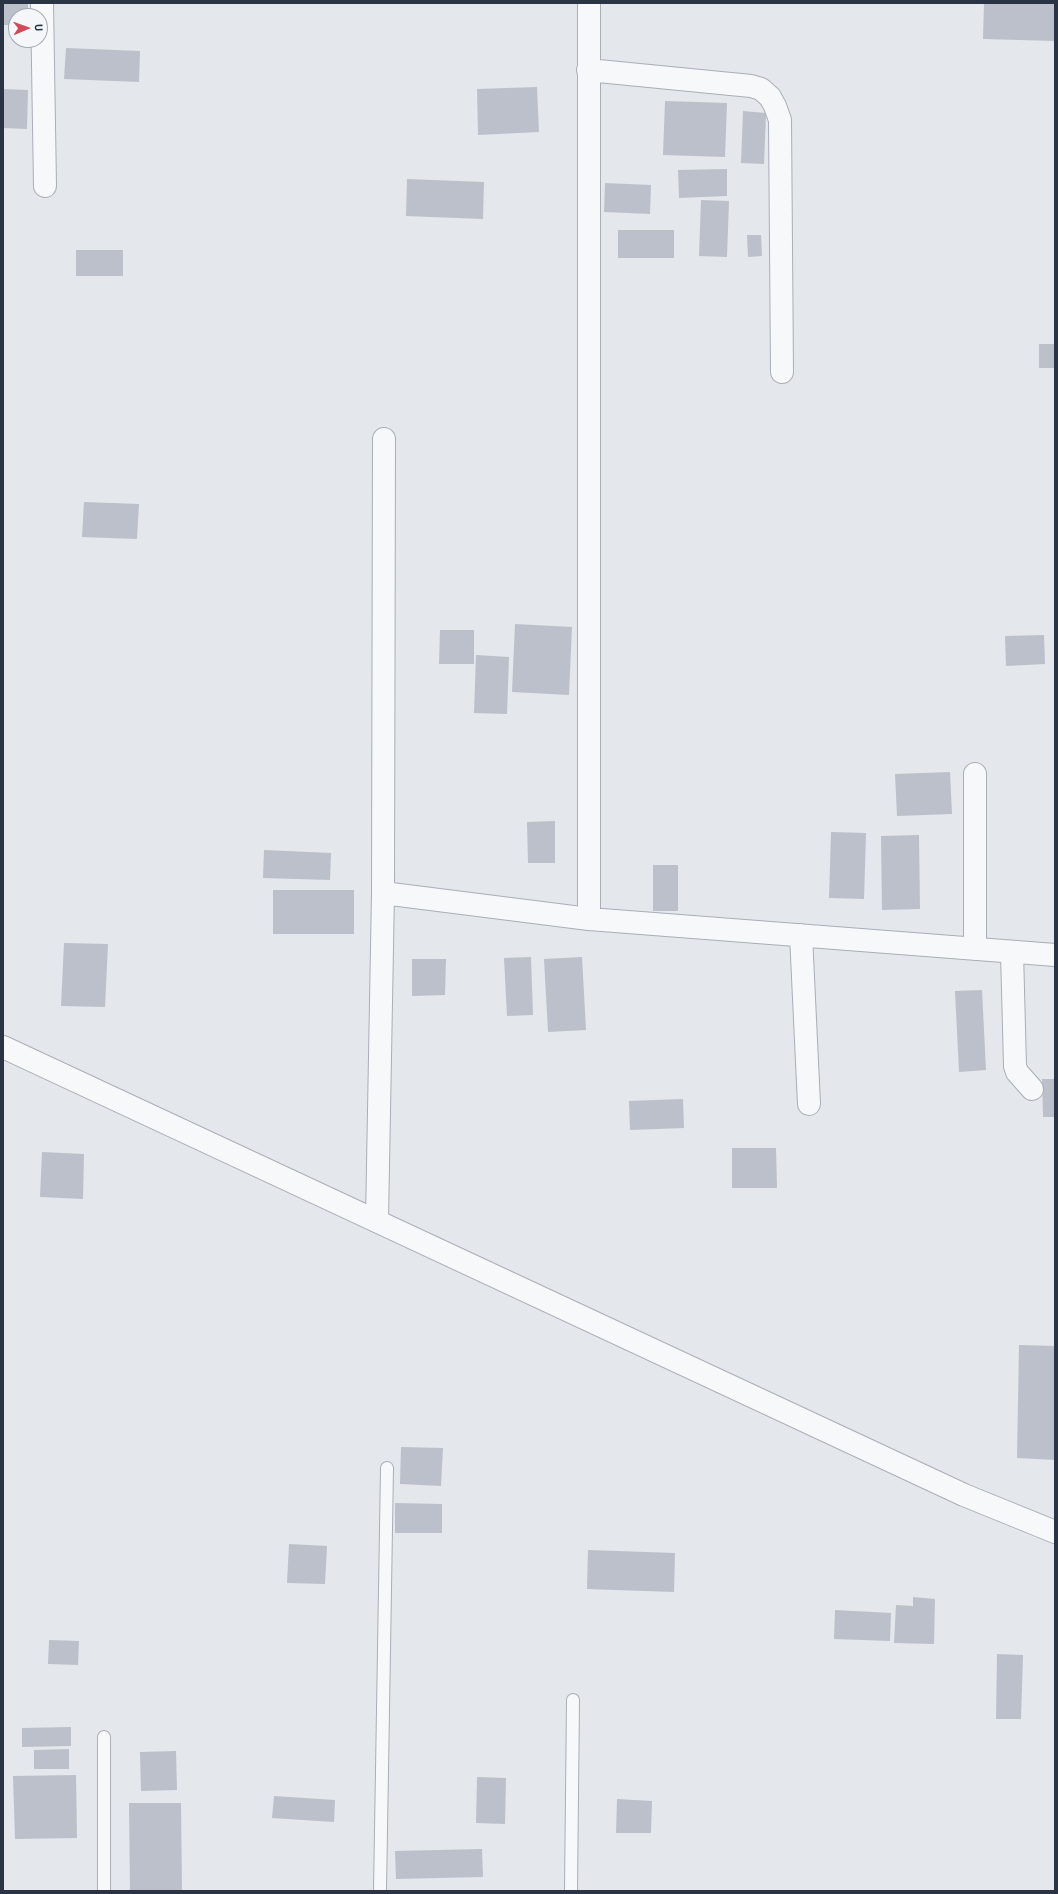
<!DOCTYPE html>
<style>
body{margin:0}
#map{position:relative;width:1058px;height:1894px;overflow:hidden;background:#e4e7ec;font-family:Barlow,sans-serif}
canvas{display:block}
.frame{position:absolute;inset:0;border:4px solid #2b3445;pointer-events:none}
.north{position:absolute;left:8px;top:8px;width:40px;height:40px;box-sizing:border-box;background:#f4f6f9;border:1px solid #a4a8b1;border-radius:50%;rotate:88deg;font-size:11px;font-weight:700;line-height:16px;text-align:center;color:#2b3445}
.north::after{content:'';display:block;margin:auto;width:14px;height:18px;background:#d1495b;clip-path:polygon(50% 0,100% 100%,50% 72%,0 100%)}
</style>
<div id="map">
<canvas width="1058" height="1894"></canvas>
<div class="frame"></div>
<div class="north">U</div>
</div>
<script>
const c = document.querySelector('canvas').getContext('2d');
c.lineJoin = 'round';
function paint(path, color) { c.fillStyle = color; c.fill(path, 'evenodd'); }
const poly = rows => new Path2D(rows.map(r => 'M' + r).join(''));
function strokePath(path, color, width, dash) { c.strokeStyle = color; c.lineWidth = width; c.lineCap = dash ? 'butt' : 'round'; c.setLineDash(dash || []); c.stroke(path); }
paint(poly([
 [3,3,28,3,28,16,16,16,16,25,3,25],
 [984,3,1055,3,1055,41,983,39],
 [66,48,140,51,139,82,64,79],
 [537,87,539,132,478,135,477,89],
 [3,89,28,90,27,129,3,128],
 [665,101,727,103,725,157,663,155],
 [743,111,766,113,764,164,741,163],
 [727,169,727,196,679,198,678,170],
 [407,179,484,182,483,219,406,216],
 [605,183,651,185,650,214,604,212],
 [701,200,729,201,727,257,699,256],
 [618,230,674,230,674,258,618,258],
 [747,235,761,235,762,256,748,257],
 [76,250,123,250,123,276,76,276],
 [1039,344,1055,344,1055,368,1039,368],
 [84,502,139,504,137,539,82,537],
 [515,624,572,627,569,695,512,692],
 [440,630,474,630,474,664,439,664],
 [1044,635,1045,664,1006,666,1005,636],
 [476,655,509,657,507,714,474,713],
 [950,772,952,814,897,816,895,774],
 [555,821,555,863,528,863,527,822],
 [831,832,866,833,864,899,829,898],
 [919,835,920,909,882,910,881,836],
 [264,850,331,853,330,880,263,878],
 [653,865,678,865,678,911,653,911],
 [273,890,354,890,354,934,273,934],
 [64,943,108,944,105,1007,61,1006],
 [531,957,533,1015,507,1016,504,958],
 [582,957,586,1030,548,1032,544,959],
 [412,959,446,959,445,995,412,996],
 [982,990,986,1070,959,1072,955,991],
 [1042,1079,1055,1079,1055,1117,1043,1117],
 [683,1099,684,1128,630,1130,629,1101],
 [732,1148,776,1148,777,1188,732,1188],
 [42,1152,84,1154,83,1199,40,1197],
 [1019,1345,1055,1346,1055,1460,1017,1458],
 [401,1447,443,1448,441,1486,400,1484],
 [395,1503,442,1504,442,1533,395,1533],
 [289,1544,327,1546,325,1584,287,1583],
 [588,1550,675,1553,674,1592,587,1589],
 [913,1597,935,1599,934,1644,894,1643,896,1605,913,1606],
 [835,1610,891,1613,890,1641,834,1639],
 [49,1640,79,1641,78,1665,48,1664],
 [997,1654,1023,1655,1021,1719,996,1719],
 [71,1727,71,1746,22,1747,22,1728],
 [69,1749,69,1769,34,1769,34,1750],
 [176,1751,177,1790,141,1791,140,1752],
 [76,1775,77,1838,15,1839,13,1776],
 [477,1777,506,1778,505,1824,476,1823],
 [274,1796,335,1800,334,1822,272,1818],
 [617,1799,652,1801,651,1833,616,1833],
 [129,1803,181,1803,182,1891,130,1891],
 [482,1849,483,1877,396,1879,395,1851]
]), '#bbc0ca');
const service = poly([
 [104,1891,104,1737],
 [380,1891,387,1468],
 [571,1891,573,1700]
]);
const minor = poly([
 [42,3,45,186],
 [589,3,589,919],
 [588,70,751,86,761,89,770,97,775,106,780,120,782,372],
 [975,774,975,949],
 [383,893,589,919,1055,955],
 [801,935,809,1104],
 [1012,952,1015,1066,1017,1072,1032,1089],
 [3,1047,964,1495,1055,1532],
 [377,1220,383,893,384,439]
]);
strokePath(service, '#a9aeb7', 14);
strokePath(minor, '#a9aeb7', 24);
strokePath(service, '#f7f8fa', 12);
strokePath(minor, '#f7f8fa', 22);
</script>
